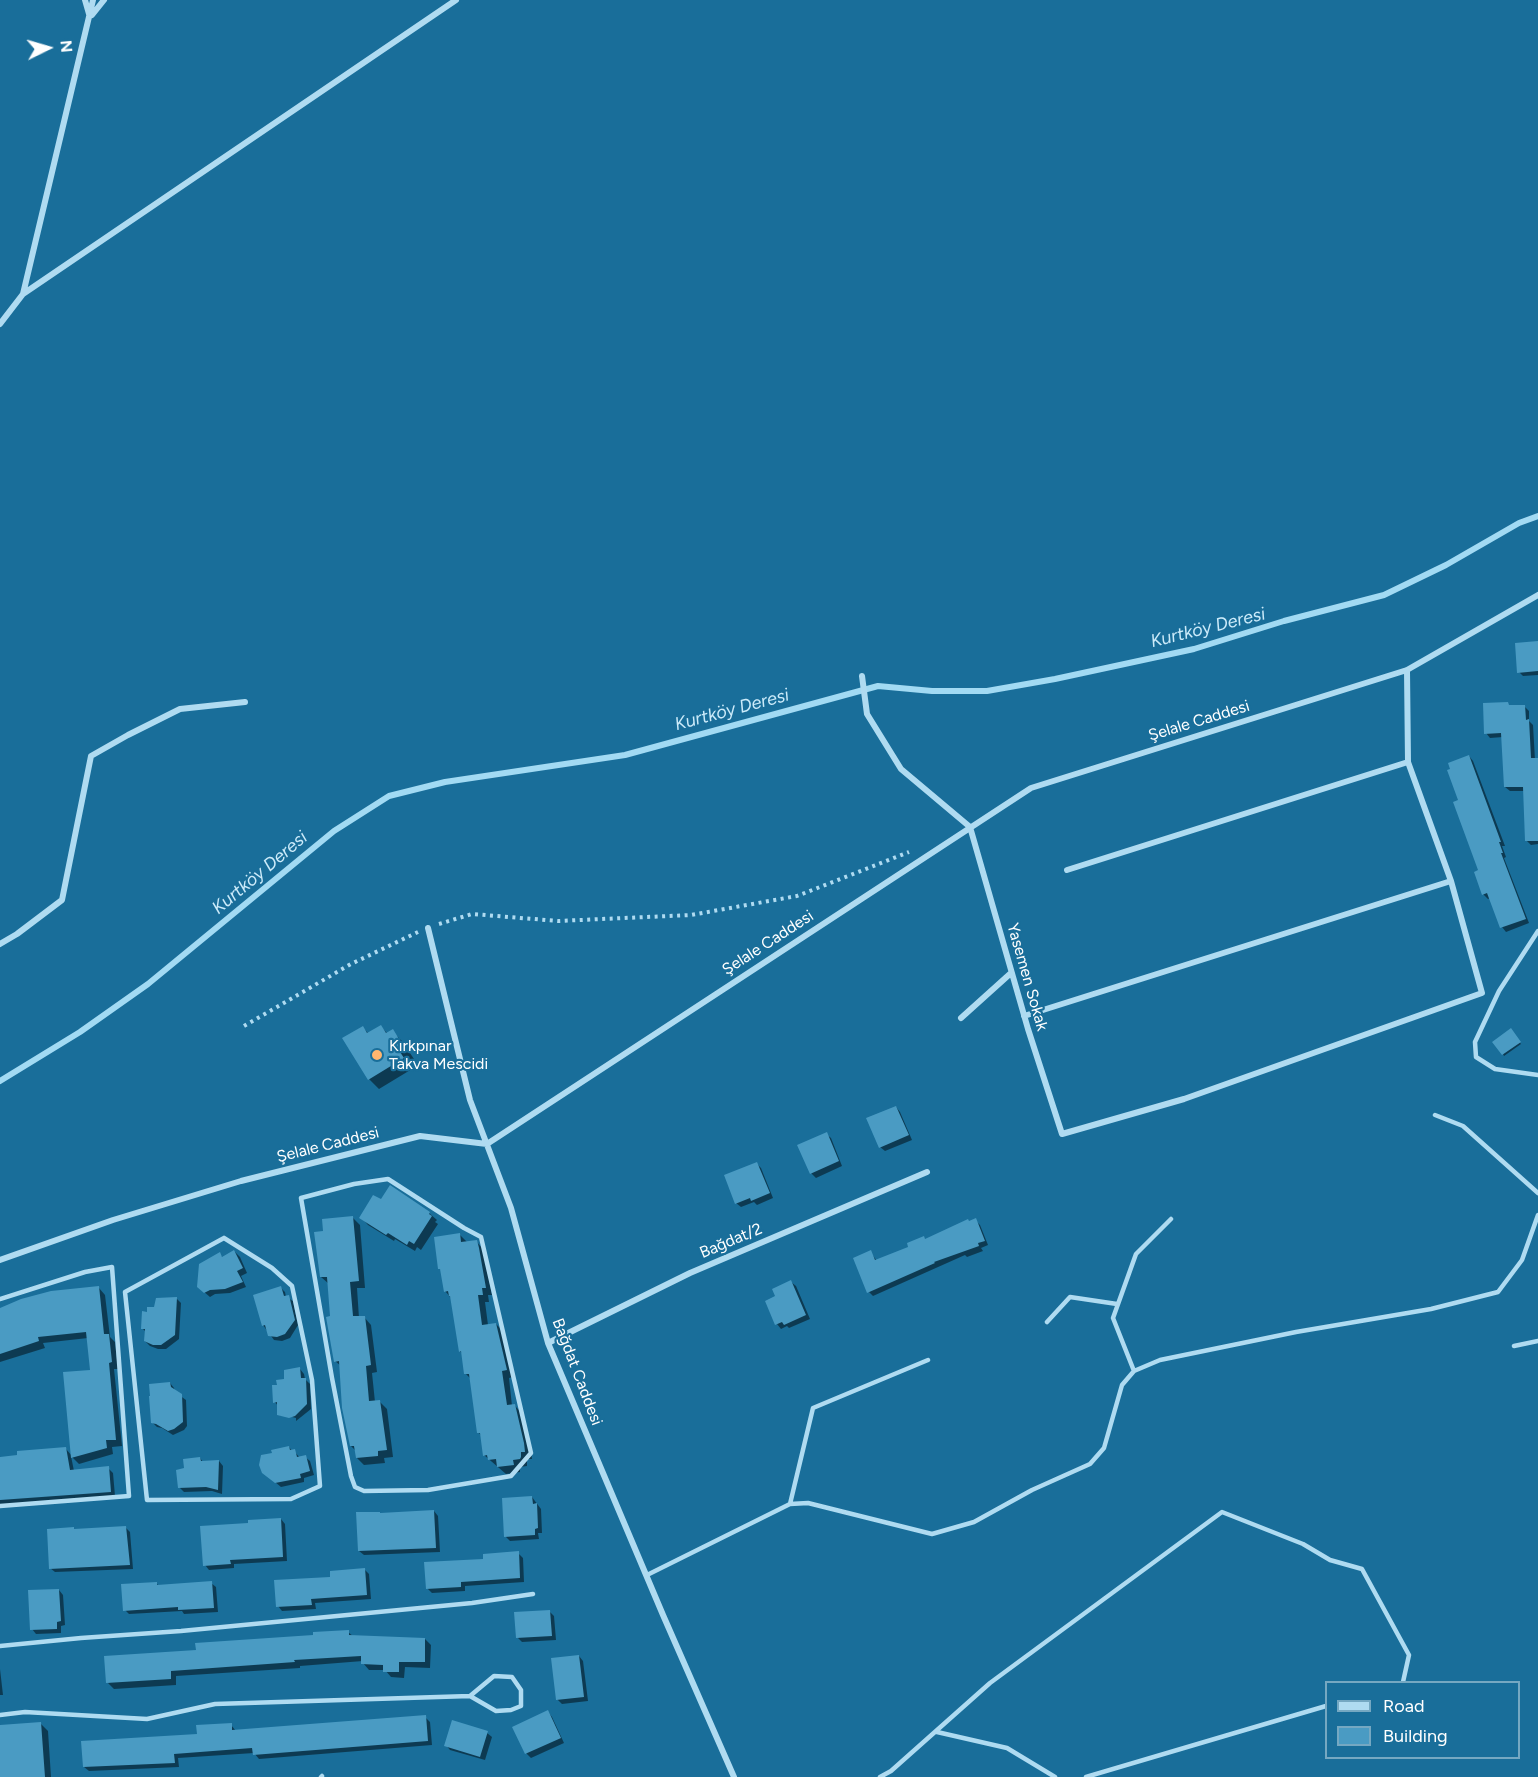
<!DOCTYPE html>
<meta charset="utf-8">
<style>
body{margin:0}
#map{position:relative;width:1538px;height:1777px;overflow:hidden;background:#196e9a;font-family:Figtree,sans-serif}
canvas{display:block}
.legend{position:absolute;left:1325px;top:1681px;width:195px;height:78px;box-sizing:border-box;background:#196e9a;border:2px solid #75a8c2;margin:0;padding:8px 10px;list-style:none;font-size:18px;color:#fff}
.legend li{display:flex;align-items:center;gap:12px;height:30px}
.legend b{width:30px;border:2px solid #75a8c2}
.north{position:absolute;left:18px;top:18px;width:60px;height:60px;-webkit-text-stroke:4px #196e9a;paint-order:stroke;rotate:85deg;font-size:16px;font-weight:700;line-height:24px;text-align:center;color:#fff}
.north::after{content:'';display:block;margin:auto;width:21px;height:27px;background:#fff;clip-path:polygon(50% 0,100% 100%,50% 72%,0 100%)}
</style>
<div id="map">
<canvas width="1538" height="1777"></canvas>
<ul class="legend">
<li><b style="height:8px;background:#afdbf1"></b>Road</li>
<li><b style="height:16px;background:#4a9bc3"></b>Building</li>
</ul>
<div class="north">N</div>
</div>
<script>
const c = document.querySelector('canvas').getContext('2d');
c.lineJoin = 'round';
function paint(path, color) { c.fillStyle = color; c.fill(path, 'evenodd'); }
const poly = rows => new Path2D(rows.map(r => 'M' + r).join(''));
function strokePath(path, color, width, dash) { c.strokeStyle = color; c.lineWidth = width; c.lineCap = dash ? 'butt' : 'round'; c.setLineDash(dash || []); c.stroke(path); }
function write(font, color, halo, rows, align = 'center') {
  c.font = font + ' Figtree,sans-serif'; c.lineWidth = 4.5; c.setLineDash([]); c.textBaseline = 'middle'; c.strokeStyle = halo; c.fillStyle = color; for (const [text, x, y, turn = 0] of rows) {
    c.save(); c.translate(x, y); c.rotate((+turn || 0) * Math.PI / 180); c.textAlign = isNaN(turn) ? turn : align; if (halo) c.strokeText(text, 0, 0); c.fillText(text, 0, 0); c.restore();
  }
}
paint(poly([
 [1538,642,1538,675,1523,676,1519,672],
 [1524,706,1529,711,1529,721,1533,725,1535,760,1538,760,1538,844,1531,845,1526,840,1524,791,1510,791,1505,787,1503,737,1490,738,1486,733,1510,707],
 [1469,756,1473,761,1505,846,1502,846,1506,857,1504,858,1529,923,1506,932,1502,927,1490,898,1488,899,1483,894,1480,871,1460,801],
 [362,1027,369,1034,381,1027,388,1034,392,1031,402,1041,414,1059,408,1062,412,1069,379,1089,369,1079,344,1038],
 [1513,1032,1521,1044,1504,1056,1503,1054],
 [896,1107,900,1112,912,1140,885,1151,880,1147],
 [826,1134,831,1138,842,1166,816,1178,811,1173],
 [756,1163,761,1168,773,1198,757,1205,754,1202,741,1207,736,1203],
 [381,1201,429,1213,437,1220,435,1222,438,1224,421,1250,417,1247,415,1251,395,1239,394,1241,368,1225,361,1217],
 [353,1218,360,1225,365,1288,357,1288,359,1318,364,1317,371,1325,377,1372,372,1373,375,1402,380,1402,387,1409,393,1457,384,1458,385,1463,364,1465,357,1458,356,1451,351,1446,341,1366,335,1361,329,1284,321,1277,325,1233],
 [975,1220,980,1225,988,1245,981,1248,983,1251,967,1257,965,1255,873,1296,869,1292,870,1252,877,1261],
 [460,1235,468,1243,476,1241,483,1249,492,1295,488,1295,489,1302,485,1302,488,1325,496,1324,503,1331,513,1377,509,1378,512,1406,515,1406,522,1413,531,1452,532,1459,527,1459,527,1466,520,1467,520,1472,506,1474,484,1455,481,1435,478,1432,471,1379,466,1374,463,1354,460,1351,452,1299,445,1291,442,1271,439,1268],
 [235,1252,240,1257,247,1273,241,1276,246,1287,230,1293,215,1294,210,1297,203,1291,219,1254,223,1258],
 [791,1282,796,1286,810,1319,789,1328,787,1326,781,1329,777,1324,777,1297],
 [280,1287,285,1292,286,1297,293,1301,298,1325,290,1338,282,1341,274,1340,263,1325],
 [99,1288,105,1295,110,1337,115,1342,118,1369,114,1369,122,1446,112,1447,113,1454,79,1464,71,1456,74,1471,108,1468,113,1473,115,1496,0,1505,0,1458,66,1449,72,1456,91,1371,88,1338,43,1343,45,1348,0,1362,0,1310],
 [177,1299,181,1303,179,1339,166,1349,158,1349,150,1346,145,1341,146,1332,143,1329,156,1308],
 [300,1369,304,1374,305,1379,310,1384,311,1409,296,1421,296,1418,281,1414,281,1416,279,1414,278,1406,275,1402,278,1386],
 [170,1383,174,1388,175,1392,186,1400,187,1426,184,1430,173,1435,162,1428,157,1427,152,1422],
 [289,1447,292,1451,294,1451,300,1458,305,1457,310,1461,314,1475,304,1478,304,1482,281,1487,269,1477],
 [200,1458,203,1462,219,1461,223,1466,222,1494,212,1491,184,1492,180,1488,185,1470],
 [532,1497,541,1509,542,1533,538,1533,539,1539,510,1541,506,1537],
 [434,1511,438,1516,440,1552,364,1555,359,1551],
 [281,1519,285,1524,287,1561,234,1564,234,1568,209,1570,205,1565,250,1524],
 [126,1528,130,1532,133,1569,55,1572,50,1568,76,1531],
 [518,1553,523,1558,524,1582,465,1586,465,1591,432,1593,427,1588,485,1560],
 [365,1570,369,1574,371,1599,315,1603,316,1609,282,1611,278,1606,332,1578],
 [156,1583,159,1586,211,1583,216,1587,218,1612,184,1614,182,1611,129,1614,125,1610],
 [59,1590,63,1595,65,1625,61,1626,61,1633,36,1634,32,1629],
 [549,1611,554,1616,556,1640,522,1642,518,1638],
 [348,1632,354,1637,425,1639,431,1645,430,1668,405,1667,404,1678,391,1677,385,1670,369,1670,363,1663,363,1661,300,1666,300,1668,176,1676,176,1685,114,1689,108,1683,197,1651],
 [579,1656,583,1661,588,1701,562,1704,557,1699],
 [0,1669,3,1695,0,1695],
 [548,1712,552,1717,564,1743,531,1758,526,1753],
 [425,1717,430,1722,432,1745,259,1759,254,1753,178,1758,179,1767,89,1771,84,1767,198,1736,231,1725,236,1731],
 [40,1723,48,1731,51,1777,0,1777,0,1726],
 [487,1733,492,1737,485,1760,450,1750,446,1745]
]), '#0007');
strokePath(poly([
 [0,1081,80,1032,148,984,334,831,389,796,445,782,625,755,878,686,932,691,987,691,1055,679,1194,649,1284,621,1384,595,1446,565,1519,523,1538,516]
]), '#a2daf3', 6);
paint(poly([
 [1538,641,1538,671,1517,673,1515,643],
 [1508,702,1509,705,1525,705,1526,720,1529,719,1531,758,1538,758,1538,841,1525,841,1523,787,1504,787,1501,733,1484,734,1483,703],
 [1469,755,1501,842,1499,842,1503,853,1501,853,1526,919,1500,928,1487,893,1482,895,1474,872,1478,870,1453,802,1458,800,1447,770,1450,769,1448,763],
 [381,1025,386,1033,393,1029,405,1049,400,1052,404,1058,368,1080,342,1038,363,1026,367,1033],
 [1511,1028,1521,1042,1502,1055,1492,1042],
 [896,1106,909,1135,879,1148,866,1118],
 [827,1132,839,1161,810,1174,797,1145],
 [757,1162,770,1193,751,1201,750,1198,735,1204,724,1175],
 [390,1185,430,1212,429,1214,432,1216,414,1244,409,1241,407,1245,388,1233,386,1235,359,1218,373,1195,381,1199],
 [353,1216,359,1281,350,1282,353,1316,365,1316,371,1365,366,1366,369,1401,380,1400,387,1450,378,1451,378,1456,356,1458,354,1446,350,1446,342,1408,339,1361,334,1362,326,1317,330,1316,327,1277,320,1277,314,1232,323,1231,322,1219],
 [976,1218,985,1241,978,1243,979,1246,934,1262,935,1263,867,1293,853,1258,871,1250,875,1260,908,1247,907,1243,924,1236,925,1239,968,1219,969,1221],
 [460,1233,461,1242,477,1240,479,1248,486,1288,482,1288,483,1295,478,1295,482,1325,496,1323,507,1370,502,1371,507,1405,515,1404,524,1443,525,1452,521,1452,521,1457,520,1459,513,1460,514,1465,497,1467,496,1459,488,1460,487,1455,483,1456,480,1433,477,1433,469,1374,464,1374,461,1351,459,1352,450,1296,449,1296,448,1291,444,1292,440,1269,438,1269,434,1237],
 [234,1250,243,1268,237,1271,243,1282,225,1289,210,1290,204,1293,197,1287,199,1264,220,1252,222,1257],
 [791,1280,806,1315,784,1325,782,1322,775,1325,765,1301,775,1296,772,1289],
 [99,1286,104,1334,109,1334,112,1362,109,1363,116,1440,106,1440,107,1448,71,1458,63,1372,90,1370,86,1332,38,1337,39,1341,0,1354,0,1308,21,1299,51,1291],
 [281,1286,284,1296,289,1295,295,1320,285,1334,277,1337,268,1336,265,1325,262,1326,253,1295],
 [177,1297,175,1335,161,1345,153,1345,144,1341,145,1329,141,1329,142,1311,147,1312,147,1307,154,1307,156,1298],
 [300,1367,301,1378,306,1378,307,1404,295,1416,289,1418,277,1415,277,1402,273,1403,272,1385,277,1385,276,1380,284,1379,284,1370],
 [170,1382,171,1387,182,1394,183,1422,174,1429,168,1431,156,1424,151,1423,149,1396,150,1396,149,1384],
 [289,1446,290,1450,295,1449,297,1457,306,1455,310,1471,300,1474,301,1478,275,1483,262,1473,259,1465,261,1455,272,1453,271,1450],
 [66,1447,70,1470,109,1466,111,1492,0,1500,0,1457,17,1455,17,1451],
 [200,1457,201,1461,219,1460,218,1490,206,1487,178,1488,176,1470,184,1468,183,1459],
 [532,1496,533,1504,537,1503,538,1528,535,1529,535,1535,504,1537,502,1498],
 [434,1510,436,1548,358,1551,356,1512,380,1512,380,1513],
 [281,1518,283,1557,230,1560,231,1564,203,1566,200,1526,248,1523,248,1520],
 [126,1526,130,1565,49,1569,47,1529,74,1527,74,1529],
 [519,1551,520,1578,461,1582,461,1587,426,1589,424,1562,483,1559,483,1554],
 [365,1568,367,1595,311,1599,312,1605,276,1607,274,1580,330,1577,330,1571],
 [212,1581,214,1608,178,1610,178,1607,123,1611,121,1584,157,1582,157,1585],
 [59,1589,61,1621,57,1622,57,1629,30,1630,28,1590],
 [550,1610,552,1636,516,1638,514,1612],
 [349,1630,349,1635,425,1638,425,1662,399,1662,399,1672,383,1672,383,1665,361,1664,361,1656,294,1660,295,1662,171,1671,171,1679,106,1683,104,1656,196,1650,195,1643,313,1635,313,1632],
 [579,1655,584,1697,556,1700,551,1658],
 [548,1710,561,1738,525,1754,512,1727],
 [426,1715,428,1741,253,1755,252,1748,174,1754,175,1763,83,1767,81,1741,197,1734,196,1725,232,1723,232,1730],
 [452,1720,488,1731,480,1757,444,1746],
 [41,1722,45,1777,0,1777,0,1725]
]), '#4a9bc3');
strokePath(poly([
 [439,924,472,914,558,921,691,915,797,896,909,852],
 [244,1026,351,964,418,932]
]), '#afdbf1', 4, [3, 4.5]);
strokePath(poly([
 [1538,931,1499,991,1475,1042,1476,1057,1495,1069,1538,1075],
 [1435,1115,1463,1126,1538,1193],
 [388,1179,464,1228,481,1237,531,1453,511,1476,428,1490,364,1491,355,1487,351,1476,332,1378,301,1198,354,1184,388,1179],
 [224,1238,272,1268,292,1286,312,1380,320,1486,291,1499,147,1500,125,1292,224,1238],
 [0,1299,85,1272,112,1267,129,1496,0,1506],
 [1047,1322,1070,1297,1117,1304],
 [1514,1346,1538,1341],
 [1134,1371,1113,1318,1136,1254,1171,1219],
 [790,1504,813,1408,928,1360],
 [647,1575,790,1504,808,1503,932,1534,974,1522,1032,1490,1090,1464,1104,1448,1122,1385,1134,1371,1160,1360,1296,1332,1431,1309,1498,1292,1522,1260,1538,1215],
 [0,1646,81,1638,181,1631,472,1603,533,1594],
 [0,1715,25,1712,147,1719,215,1704,470,1696,496,1711,511,1710,521,1706,521,1690,512,1677,494,1676,470,1696],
 [937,1732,1007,1748,1055,1777],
 [321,1777,322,1776],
 [880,1777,891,1771,990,1683,1222,1512,1303,1544,1330,1560,1362,1569,1409,1655,1403,1682],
 [1086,1777,1326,1706]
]), '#afdbf1', 4.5);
strokePath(poly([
 [85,0,89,14],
 [92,15,104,0],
 [23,294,456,0],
 [0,324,23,294,93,0],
 [862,676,867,714,901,769,970,827,1028,1029,1062,1134,1184,1099,1482,993,1451,881,1408,762,1407,670],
 [1067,870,1408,762],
 [428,928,470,1100,511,1208,548,1343,663,1615,734,1777],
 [0,944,17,934,62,900,91,756,128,735,180,709,245,702],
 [1024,1016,1451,881],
 [961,1018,1011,973],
 [0,1260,113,1220,241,1181,420,1136,487,1144,1031,788,1407,670,1538,595],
 [548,1343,690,1273,927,1172]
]), '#afdbf1', 6);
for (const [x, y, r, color] of [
 [377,1055,6,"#ffb66f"]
]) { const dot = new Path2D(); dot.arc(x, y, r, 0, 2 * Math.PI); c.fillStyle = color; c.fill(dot); strokePath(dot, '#196e9a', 2); }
write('16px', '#fff', '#196e9a', [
 ["Şelale Caddesi",1199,721,-17],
 ["Şelale Caddesi",768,943,-33],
 ["Yasemen Sokak",1027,977,74],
 ["Şelale Caddesi",328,1145,-14],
 ["Bağdat/2",731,1241,-23],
 ["Bağdat Caddesi",577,1372,69]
]);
write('16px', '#fff', '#196e9a', [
 ["Kırkpınar",389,1046],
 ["Takva Mescidi",389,1064]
], 'left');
write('italic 18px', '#ccebfa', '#196e9a', [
 ["Kurtköy Deresi",1208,628,-14],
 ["Kurtköy Deresi",732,710,-15],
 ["Kurtköy Deresi",260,873,-40]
]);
</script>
